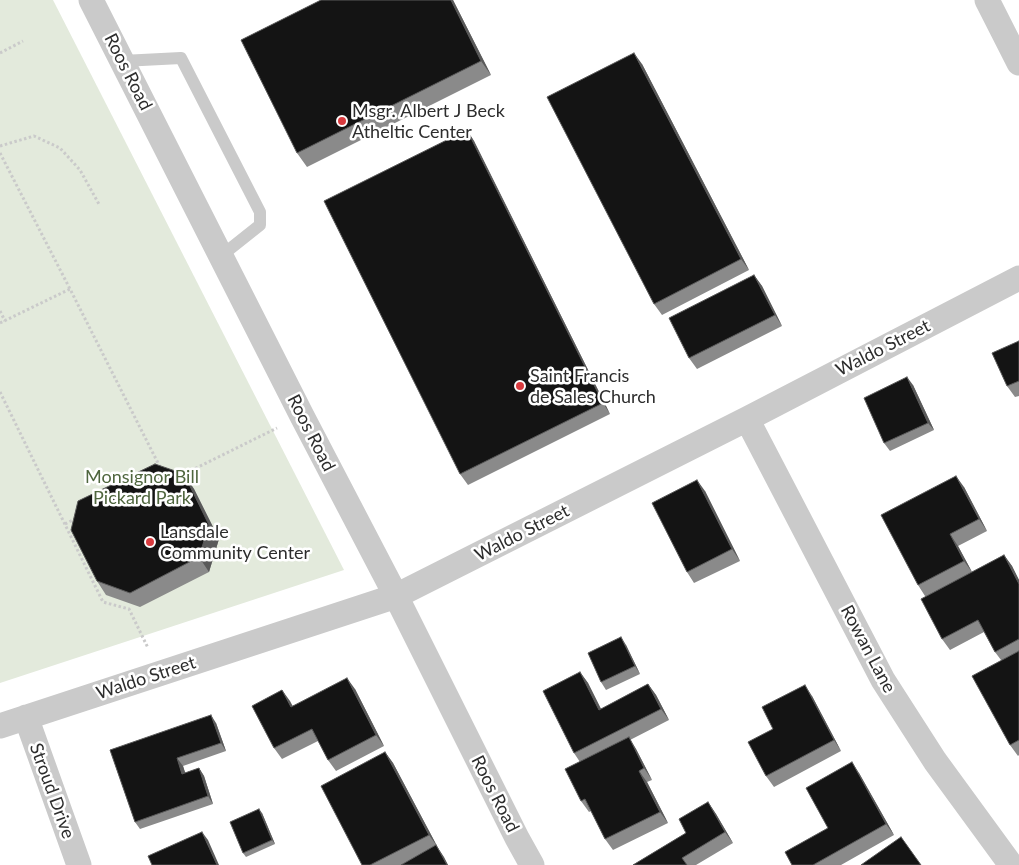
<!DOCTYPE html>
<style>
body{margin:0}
canvas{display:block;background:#fff}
</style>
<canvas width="1019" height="865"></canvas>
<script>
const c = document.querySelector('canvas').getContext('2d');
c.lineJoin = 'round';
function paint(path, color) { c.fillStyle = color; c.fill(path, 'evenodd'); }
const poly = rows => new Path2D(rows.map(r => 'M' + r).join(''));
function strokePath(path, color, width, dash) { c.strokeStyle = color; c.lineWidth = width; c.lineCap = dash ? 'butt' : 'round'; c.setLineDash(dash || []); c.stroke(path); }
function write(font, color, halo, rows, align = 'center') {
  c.font = font + ' Lato,sans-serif'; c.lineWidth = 5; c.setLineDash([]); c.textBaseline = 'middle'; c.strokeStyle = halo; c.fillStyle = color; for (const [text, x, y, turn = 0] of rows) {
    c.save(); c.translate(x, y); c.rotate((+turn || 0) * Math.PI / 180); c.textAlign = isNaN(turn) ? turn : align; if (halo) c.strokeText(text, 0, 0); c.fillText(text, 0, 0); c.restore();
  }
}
paint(poly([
 [0,0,53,0,344,570,0,683]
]), '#e3eadc');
strokePath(poly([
 [0,53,23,41],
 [0,146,34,136,60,148,80,170,100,206],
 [0,153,70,289],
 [0,311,5,321],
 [0,323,70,289,161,469],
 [0,392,103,602,129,609,148,648],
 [182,475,277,428],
 [65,524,77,518]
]), '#cacaca', 3, [2.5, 2.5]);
strokePath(poly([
 [122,61,181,58,260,212,260,225,221,256]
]), '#cacaca', 12);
strokePath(poly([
 [91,0,302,416,396,596,517,838,532,865],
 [987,0,1019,63],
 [747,419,883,680,935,761,1011,865],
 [26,717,79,865],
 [0,726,396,596,747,419,1019,278]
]), '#cacaca', 25);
paint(poly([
 [453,0,491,75,307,167,297,153],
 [642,64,749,270,662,315,654,304],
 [467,130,474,141,610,414,468,485,460,474],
 [754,275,762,286,782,326,697,369,689,358],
 [1019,341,1019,396,1015,397,1007,386],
 [913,385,934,430,890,451,884,443],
 [184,474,194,489,219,539,209,572,140,607,106,595,97,581],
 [964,487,987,531,958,546,972,572,1004,555,1012,566,1019,580,1019,755,1018,756,1010,745,1001,660,995,652,984,632,950,650,942,639,925,596,918,585],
 [705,491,740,561,694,583,687,572],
 [626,645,640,674,606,690,601,682],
 [580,672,588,683,601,709,648,684,656,695,669,720,630,740,636,749,652,780,647,782,668,823,613,850,605,839,591,811,589,812,581,801,580,762,574,753],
 [355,689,384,746,336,771,328,760,318,741,282,759,274,748,282,690,292,706],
 [812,696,841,751,774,787,766,776,773,729],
 [216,723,226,751,183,766,185,773,199,768,204,776,213,804,140,829,135,822,110,750],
 [385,752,393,763,437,846,448,865,362,865],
 [859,773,894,835,841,865,792,865,828,828],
 [708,802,716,814,733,843,696,865,633,865,686,833],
 [262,813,275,844,246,857,243,853]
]), '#8a8a8a');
paint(poly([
 [451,0,453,0,491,75,481,61],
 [634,53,642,64,749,270,741,259],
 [467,130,474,141,610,414,603,403],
 [754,275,762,286,782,326,775,315],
 [907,377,913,385,934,430,928,423],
 [184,474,194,489,219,539,209,572,199,557],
 [956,476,964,487,987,531,979,519],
 [697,480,705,491,740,561,732,549],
 [950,534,958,546,972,572,964,561],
 [1004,555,1012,566,1019,580,1019,584],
 [621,637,626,645,640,674,635,666],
 [580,672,588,683,607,721,599,710],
 [347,678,355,689,384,746,376,735],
 [648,684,656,695,669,720,661,709],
 [805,685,812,696,841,751,834,740],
 [282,690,290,701,299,718,291,707],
 [211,715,216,723,226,751,221,743],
 [629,737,636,749,652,780,644,768],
 [385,752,393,763,437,846,429,835],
 [177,758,183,766,188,781,182,774],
 [852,762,859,773,894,835,886,824],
 [199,768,204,776,213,804,208,796],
 [639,771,647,782,668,823,660,812],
 [708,802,716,814,733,843,725,832],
 [259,809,262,813,275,844,272,840],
 [202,832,208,840,219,865,217,865],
 [436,845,444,857,448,865,447,865]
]), '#5a5a5a');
const building = poly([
 [321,0,451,0,481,61,297,153,241,40,321,0],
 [634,53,741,259,654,304,547,97,634,53],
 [467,130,603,403,460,474,324,201,467,130],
 [754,275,775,315,689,358,669,318,754,275],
 [1019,341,1019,381,1007,386,992,353,1019,341],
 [907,377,928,423,884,443,864,398,907,377],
 [155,464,184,474,209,525,199,557,130,593,97,581,71,530,78,501,155,464],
 [956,476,979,519,950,534,964,561,918,585,881,515,956,476],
 [697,480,732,549,687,572,652,503,697,480],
 [1004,555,1019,584,1019,639,995,652,978,620,942,639,921,599,1004,555],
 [621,637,635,666,601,682,588,653,621,637],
 [1019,651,1019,740,1010,745,972,676,1019,651],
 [580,672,599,710,648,684,661,709,574,753,543,691,580,672],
 [347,678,376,735,328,760,312,729,274,748,252,706,282,690,291,707,347,678],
 [805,685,834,740,766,776,748,742,773,729,762,707,805,685],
 [211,715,221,743,177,758,182,774,199,768,208,796,135,822,110,750,211,715],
 [629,737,644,768,639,771,660,812,605,839,585,799,581,801,565,769,629,737],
 [385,752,429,835,370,865,362,865,321,786,385,752],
 [852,762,886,824,813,865,792,865,785,852,828,828,806,788,852,762],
 [708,802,725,832,682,858,687,865,633,865,686,833,679,819,708,802],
 [259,809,272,840,243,853,230,822,259,809],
 [202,832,217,865,152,865,148,856,202,832],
 [901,837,921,865,861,865,901,837],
 [436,845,447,865,401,865,436,845]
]);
paint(building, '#141414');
strokePath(building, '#5a5a5a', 1);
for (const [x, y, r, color] of [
 [342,121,5,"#d93b3f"],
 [520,386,5,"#d93b3f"],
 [150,542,5,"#d93b3f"]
]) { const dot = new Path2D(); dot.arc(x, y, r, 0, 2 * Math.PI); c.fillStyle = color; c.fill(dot); strokePath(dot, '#fff', 2); }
write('18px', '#2d2d2d', '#fff', [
 ["Roos Road",128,72,63],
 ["Waldo Street",883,348,-27],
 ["Roos Road",311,433,63],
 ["Waldo Street",522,533,-27],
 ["Rowan Lane",868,649,62],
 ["Waldo Street",146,678,-18],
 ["Stroud Drive",52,791,70],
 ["Roos Road",495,794,63]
]);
write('18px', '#2d2d2d', '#fff', [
 ["Msgr. Albert J Beck",352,111],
 ["Atheltic Center",352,132],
 ["Saint Francis",530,376],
 ["de Sales Church",530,397],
 ["Lansdale",160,532],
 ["Community Center",160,553]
], 'left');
write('18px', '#4f663e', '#fff', [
 ["Monsignor Bill",142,477],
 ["Pickard Park",142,498]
]);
</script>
